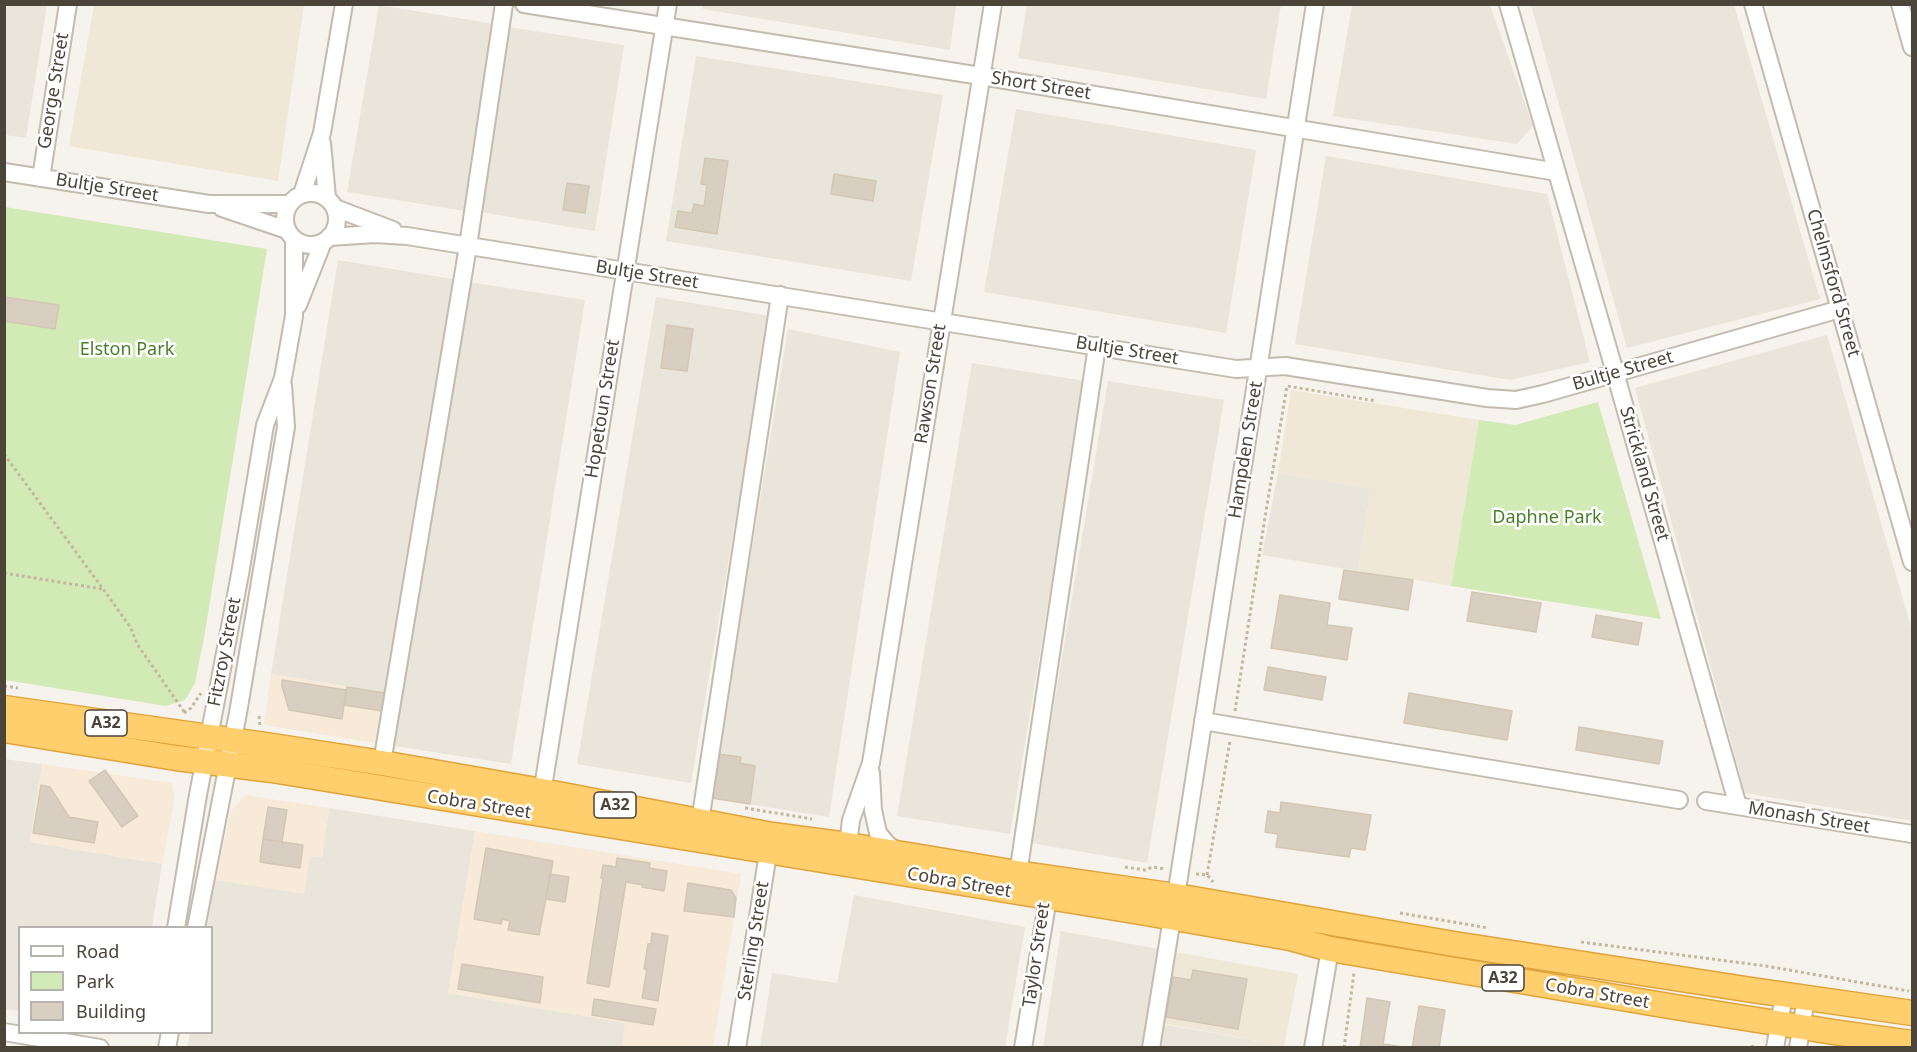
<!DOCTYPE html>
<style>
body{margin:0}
#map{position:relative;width:1917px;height:1052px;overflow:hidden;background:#f6f3ec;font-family:"Noto Sans",sans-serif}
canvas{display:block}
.frame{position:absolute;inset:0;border:6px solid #4b4439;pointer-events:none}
.legend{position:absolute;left:18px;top:926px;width:195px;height:108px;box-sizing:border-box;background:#fff;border:2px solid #b7b4b0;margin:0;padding:8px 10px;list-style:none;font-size:18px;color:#4b4439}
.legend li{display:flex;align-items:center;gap:12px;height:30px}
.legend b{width:30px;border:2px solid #b7b4b0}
</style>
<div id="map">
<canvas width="1917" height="1052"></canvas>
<div class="frame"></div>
<ul class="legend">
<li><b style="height:8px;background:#fff"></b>Road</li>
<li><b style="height:16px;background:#d2eab5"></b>Park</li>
<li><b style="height:16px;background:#d8cfc1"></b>Building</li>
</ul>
</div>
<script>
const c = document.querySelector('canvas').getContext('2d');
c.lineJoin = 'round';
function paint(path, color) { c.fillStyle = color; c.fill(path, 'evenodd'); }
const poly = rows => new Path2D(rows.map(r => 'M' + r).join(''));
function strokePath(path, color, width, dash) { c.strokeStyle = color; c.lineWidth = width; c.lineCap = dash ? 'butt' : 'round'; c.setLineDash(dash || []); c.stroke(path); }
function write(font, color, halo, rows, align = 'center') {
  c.font = font + ' "Noto Sans",sans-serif'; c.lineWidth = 5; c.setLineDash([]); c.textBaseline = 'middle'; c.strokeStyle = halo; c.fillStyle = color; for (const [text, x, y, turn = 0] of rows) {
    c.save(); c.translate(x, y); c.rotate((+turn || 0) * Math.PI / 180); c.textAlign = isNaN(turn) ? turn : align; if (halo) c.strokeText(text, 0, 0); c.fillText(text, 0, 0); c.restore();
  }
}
paint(poly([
 [4,5,47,5,26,138,5,135],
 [379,5,494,24,465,211,347,192],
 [703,5,703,4,956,5,950,50,703,9],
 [1027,5,1281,5,1266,99,1018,58],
 [1352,5,1490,5,1533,126,1517,144,1333,116],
 [1531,5,1734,5,1820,299,1627,348],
 [508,27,624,45,595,231,480,212],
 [696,56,943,95,911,281,666,241],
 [1016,109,1256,150,1226,333,984,292],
 [1326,156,1547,194,1590,362,1510,380,1295,344],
 [338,260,453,279,388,693,271,674],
 [469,282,585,300,511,764,394,746],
 [656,297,770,316,691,783,577,764],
 [788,329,900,352,829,817,711,798],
 [1827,335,1912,631,1912,821,1745,793,1635,388],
 [972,363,1085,381,1010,834,897,816],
 [1108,381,1224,400,1147,863,1031,843],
 [1278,473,1371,488,1358,571,1262,555],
 [4,759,42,764,30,842,162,864,152,927,20,928,19,1011,5,1009],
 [329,808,475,831,448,993,626,1023,622,1047,187,1048,190,1033,212,1032,212,928,207,927,215,880,304,893,310,856,322,857],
 [854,895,1025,927,1005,1047,760,1047,772,973,837,983],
 [1061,931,1164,950,1151,1022,1284,1046,1284,1048,1043,1048]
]), '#eae5da');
paint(poly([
 [271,674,388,693,380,744,264,725],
 [42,764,171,783,174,792,174,802,162,864,30,842],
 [245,795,329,808,322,858,310,856,304,894,215,880,231,811],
 [475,831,741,874,713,1047,622,1047,625,1023,448,993]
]), '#f7ead8');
paint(poly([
 [94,5,304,5,278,181,69,146],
 [1291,390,1479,420,1451,586,1358,571,1371,488,1278,473],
 [1164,950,1298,974,1284,1046,1151,1021]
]), '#efe8d6');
paint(poly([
 [5,207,267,249,204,638,195,683,185,700,166,706,5,680],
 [1598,402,1661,619,1451,586,1479,420,1515,425]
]), '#d2eab5');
const building = poly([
 [705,158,728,161,717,234,675,227,678,211,692,213,694,204,704,206,707,185,701,184,705,158],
 [834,174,876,181,873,201,831,194,834,174],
 [567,183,589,186,585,213,563,210,567,183],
 [4,297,59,305,55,329,4,321,4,297],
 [667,325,693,329,687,371,661,368,667,325],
 [1344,570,1413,580,1408,610,1339,599,1344,570],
 [1472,592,1541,603,1536,632,1467,621,1472,592],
 [1280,595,1330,603,1327,625,1352,628,1347,660,1271,648,1280,595],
 [1596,615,1642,623,1638,645,1592,637,1596,615],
 [1268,667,1326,677,1322,700,1264,690,1268,667],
 [282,680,346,690,342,719,289,710,282,686,282,680],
 [347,687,385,693,382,711,344,705,347,687],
 [1409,693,1512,711,1507,740,1404,723,1409,693],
 [1579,727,1663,741,1659,764,1576,750,1579,727],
 [718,754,741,757,740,763,755,766,750,804,711,798,718,754],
 [105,770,138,816,122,827,89,781,105,770],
 [41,785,50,787,69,817,98,822,94,843,33,833,41,785],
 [1281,802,1371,815,1365,850,1351,848,1349,857,1276,847,1278,834,1265,832,1268,811,1280,813,1281,802],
 [268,807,287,810,282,842,263,839,268,807],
 [263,839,303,845,300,868,260,862,263,839],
 [486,848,553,861,539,935,508,930,510,921,502,919,501,924,474,919,486,848],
 [617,858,650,863,649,868,667,871,664,891,642,887,643,885,626,882,609,987,587,983,603,878,601,878,603,865,616,867,617,858],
 [550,874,569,877,565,902,546,899,550,874],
 [688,883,731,890,736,898,734,917,684,911,688,883],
 [652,933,668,936,658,1001,642,998,647,969,644,969,648,944,651,944,652,933],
 [462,964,543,977,540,1003,458,989,462,964],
 [1193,970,1247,979,1238,1029,1166,1017,1173,977,1191,980,1193,970],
 [1367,998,1390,1002,1383,1044,1409,1048,1360,1048,1367,998],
 [594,999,656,1009,653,1025,592,1015,594,999],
 [1419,1006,1445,1010,1439,1048,1412,1048,1419,1006]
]);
paint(building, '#d8cfc1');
strokePath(building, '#d3c7b4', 1.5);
const minor = poly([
 [524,4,981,76,1557,172],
 [1508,4,1612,362,1738,806],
 [1753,4,1912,562],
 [1900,4,1912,47],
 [322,143,327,198],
 [4,172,209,204,289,204],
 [41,178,68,4],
 '285 219a26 26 0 1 1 52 0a26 26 0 1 1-52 0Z',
 [302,194,322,133,344,4],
 [222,208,287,230],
 [335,208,393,230],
 [329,237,375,234,407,236,1236,369,1285,366,1487,398,1516,400,1543,394,1840,309],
 [298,305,323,242],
 [1203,721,1679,800],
 [382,763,468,246,504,4],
 [871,773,873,810,878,833,888,845,898,851],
 [541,800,668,4],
 [1706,801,1912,834],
 [700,822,780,295],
 [850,854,848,845,851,820,871,763,993,4],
 [1018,874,1097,346],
 [1176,896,1315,4],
 [176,928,198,795,240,574,265,425,283,378,294,316,294,239],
 [196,928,238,713,286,427,283,385],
 [4,1032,100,1048],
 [167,1048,170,1032],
 [737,1048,770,841],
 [1023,1048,1048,898,1044,889],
 [1151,1048,1172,918],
 [1313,1048,1330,949],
 [1775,1048,1784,995],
 [1798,1048,1806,998]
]);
const highway = poly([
 [4,708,266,745,382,763,542,791,772,835,848,845,1023,874,1176,896,1454,944,1752,990,1912,1013],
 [4,730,176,758,272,770,1140,912,1290,938,1330,949,1675,1007,1840,1033,1912,1043]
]);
strokePath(minor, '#c2bbae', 20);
strokePath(highway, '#e0a43c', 27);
strokePath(poly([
 [4,454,106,593,131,628,137,644,185,713],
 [4,573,102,589],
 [4,686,18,688],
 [1235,711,1266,511,1287,386,1376,401],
 [184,713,191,708,201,693],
 [259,716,260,726],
 [745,808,812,819],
 [1125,867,1145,870,1152,867,1166,869],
 [1196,874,1207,875,1213,882],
 [1207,875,1230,741],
 [1400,913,1488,928],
 [1581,942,1766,966,1909,991],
 [1752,1045,1753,1048],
 [1344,1048,1354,973]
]), '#c4b79f', 3, [3, 3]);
strokePath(minor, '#fff', 16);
strokePath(highway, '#ffcf6e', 24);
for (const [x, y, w] of [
 [106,723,42],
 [615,805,42],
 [1503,978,42]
]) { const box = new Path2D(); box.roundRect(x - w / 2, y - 13, w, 26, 4.5); c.fillStyle = '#fff'; c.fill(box); strokePath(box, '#4b4439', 1.5); }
write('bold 16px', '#4b4439', null, [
 ["A32",106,723],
 ["A32",615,805],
 ["A32",1503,978]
]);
write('18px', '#4b4439', '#fff', [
 ["Short Street",1041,86,9],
 ["George Street",54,91,-81],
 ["Bultje Street",107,188,9],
 ["Bultje Street",647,275,9],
 ["Chelmsford Street",1833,283,74],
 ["Bultje Street",1127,351,9],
 ["Bultje Street",1623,371,-16],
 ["Rawson Street",931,384,-81],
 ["Hopetoun Street",603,409,-81],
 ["Hampden Street",1246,450,-81],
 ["Strickland Street",1644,474,74],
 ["Fitzroy Street",225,652,-79],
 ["Cobra Street",479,805,9],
 ["Monash Street",1809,818,9],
 ["Cobra Street",959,883,10],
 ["Sterling Street",754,941,-81],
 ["Taylor Street",1037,955,-82],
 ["Cobra Street",1597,994,10]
]);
write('18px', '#4a7f2a', '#fff', [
 ["Elston Park",127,350],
 ["Daphne Park",1547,518]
]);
</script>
